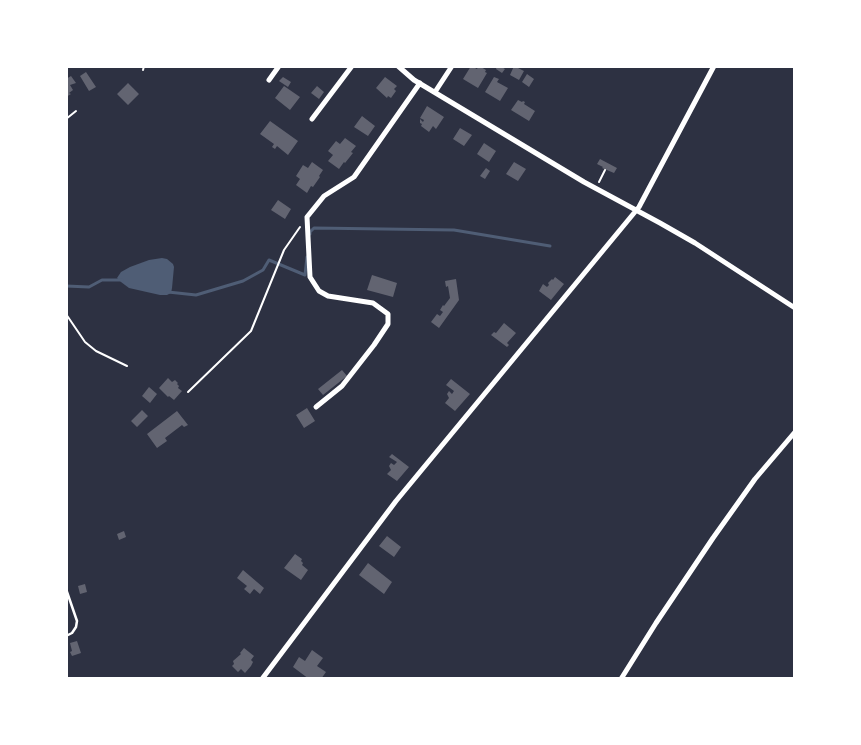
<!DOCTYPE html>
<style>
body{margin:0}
#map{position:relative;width:861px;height:745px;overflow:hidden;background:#2d3142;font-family:Mulish,sans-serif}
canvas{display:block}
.frame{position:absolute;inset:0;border:68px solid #fff;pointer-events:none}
</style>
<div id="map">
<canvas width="861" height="745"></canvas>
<div class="frame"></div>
</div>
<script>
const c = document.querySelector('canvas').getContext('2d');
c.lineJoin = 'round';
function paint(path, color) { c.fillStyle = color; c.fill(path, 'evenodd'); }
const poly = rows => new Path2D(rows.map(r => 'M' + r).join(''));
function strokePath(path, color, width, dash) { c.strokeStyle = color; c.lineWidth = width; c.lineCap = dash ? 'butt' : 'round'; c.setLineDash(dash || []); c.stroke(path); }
paint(poly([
 [162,258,167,259,173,264,174,267,172,288,171,293,167,295,160,295,129,288,121,282,117,278,121,272,130,267,149,260]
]), '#4f5d75');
strokePath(poly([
 [310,234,310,232,314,228,454,230,550,246],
 [66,286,89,287,102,280,122,280],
 [168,292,196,295,243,281,263,270,269,260,305,275,307,257]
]), '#4f5d75', 3);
paint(poly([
 [471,66,477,69,478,67,481,67,486,70,485,72,487,73,478,88,463,79],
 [497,66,500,66,505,69,502,73,496,69],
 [514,66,524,71,519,80,510,75],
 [86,72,96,87,89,91,80,76],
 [527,74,534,79,529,87,522,82],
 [71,76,76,83,70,85,73,90,69,93,71,94,66,97,66,79],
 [283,77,291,82,288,87,279,81],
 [385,77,397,86,394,89,396,91,391,98,388,96,387,98,376,88],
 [494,77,499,79,497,82,508,88,500,101,485,92],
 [128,83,139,94,128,105,117,94],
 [284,86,300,97,290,110,275,98],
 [317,86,324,92,319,99,311,93],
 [518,100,522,102,523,101,525,102,524,104,535,111,529,121,511,110],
 [427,106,444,117,436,129,433,126,429,132,421,126,422,124,420,123,420,119,423,122,424,120,420,118],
 [362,116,375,126,368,136,354,127],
 [270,121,298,141,288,155,277,146,275,149,272,147,274,144,260,134],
 [460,128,472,135,464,146,453,139],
 [345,138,356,146,351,152,353,153,345,163,344,162,339,169,328,161,333,155,328,151,336,141,340,144],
 [484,143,496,151,489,162,477,154],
 [600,159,617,168,614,173,602,168,603,167,597,164],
 [312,162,323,170,319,176,320,177,313,187,311,186,307,193,296,185,300,179,296,176,303,165,308,168],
 [514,162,526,169,518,181,506,174],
 [486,168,490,171,485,179,480,176],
 [278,200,291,209,285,219,271,210],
 [372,275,397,283,393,297,367,290],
 [555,277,564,284,551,300,539,291,543,284,547,287,549,285,548,283,552,279,553,280],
 [456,279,459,300,439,328,431,322,437,314,440,316,443,312,440,310,443,305,444,306,450,298,448,286,446,287,445,281],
 [504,323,516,333,507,343,509,345,507,347,491,335,494,332,496,333],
 [342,370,347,376,323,395,318,389],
 [168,378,172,382,175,380,178,383,177,384,179,386,178,388,182,391,174,400,169,396,168,397,159,388],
 [451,379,470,394,455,411,445,403,449,398,447,394,449,391,452,394,454,391,446,385],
 [149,387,157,394,150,403,142,396],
 [307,408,315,421,304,428,296,415],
 [142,410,148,416,137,427,131,421],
 [177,411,188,425,184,427,182,425,165,438,167,441,157,448,147,434],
 [392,454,409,467,397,481,387,474,391,470,389,466,391,463,394,465,397,462,389,457],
 [124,531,126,537,119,540,117,534],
 [387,536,401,547,394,557,379,546],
 [295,554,302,559,301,561,303,563,302,565,308,570,301,580,284,568],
 [368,563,392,582,384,594,359,575],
 [243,570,264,588,260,594,254,589,250,594,244,589,247,586,237,578],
 [85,584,87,592,80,594,78,586],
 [77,641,81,653,72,656,70,652,72,651,70,643],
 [244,648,254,656,251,660,253,662,251,666,245,673,241,669,238,672,232,666,234,664,233,661,241,654,240,653],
 [312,650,323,658,317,666,326,672,321,679,309,679,293,667,299,657,305,661]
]), '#626471');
strokePath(poly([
 [143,70,144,66],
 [66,119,76,111],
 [599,182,605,170],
 [66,314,85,342,96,351,127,366],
 [188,392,251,331,284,250,300,227]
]), '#fff', 2);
strokePath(poly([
 [66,589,77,621,76,627,72,633,66,636]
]), '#fff', 2.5);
strokePath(poly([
 [398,66,414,80,584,182,660,223,695,243,795,308],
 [269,80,279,66],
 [435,92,452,66],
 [312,119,352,66],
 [316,407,342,386,374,345,388,324,388,314,373,303,328,296,319,291,310,277,307,217,324,196,354,177,420,83],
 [262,679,396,501,639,207,714,66],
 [621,679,656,623,713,538,755,479,795,432]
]), '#fff', 5);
</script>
